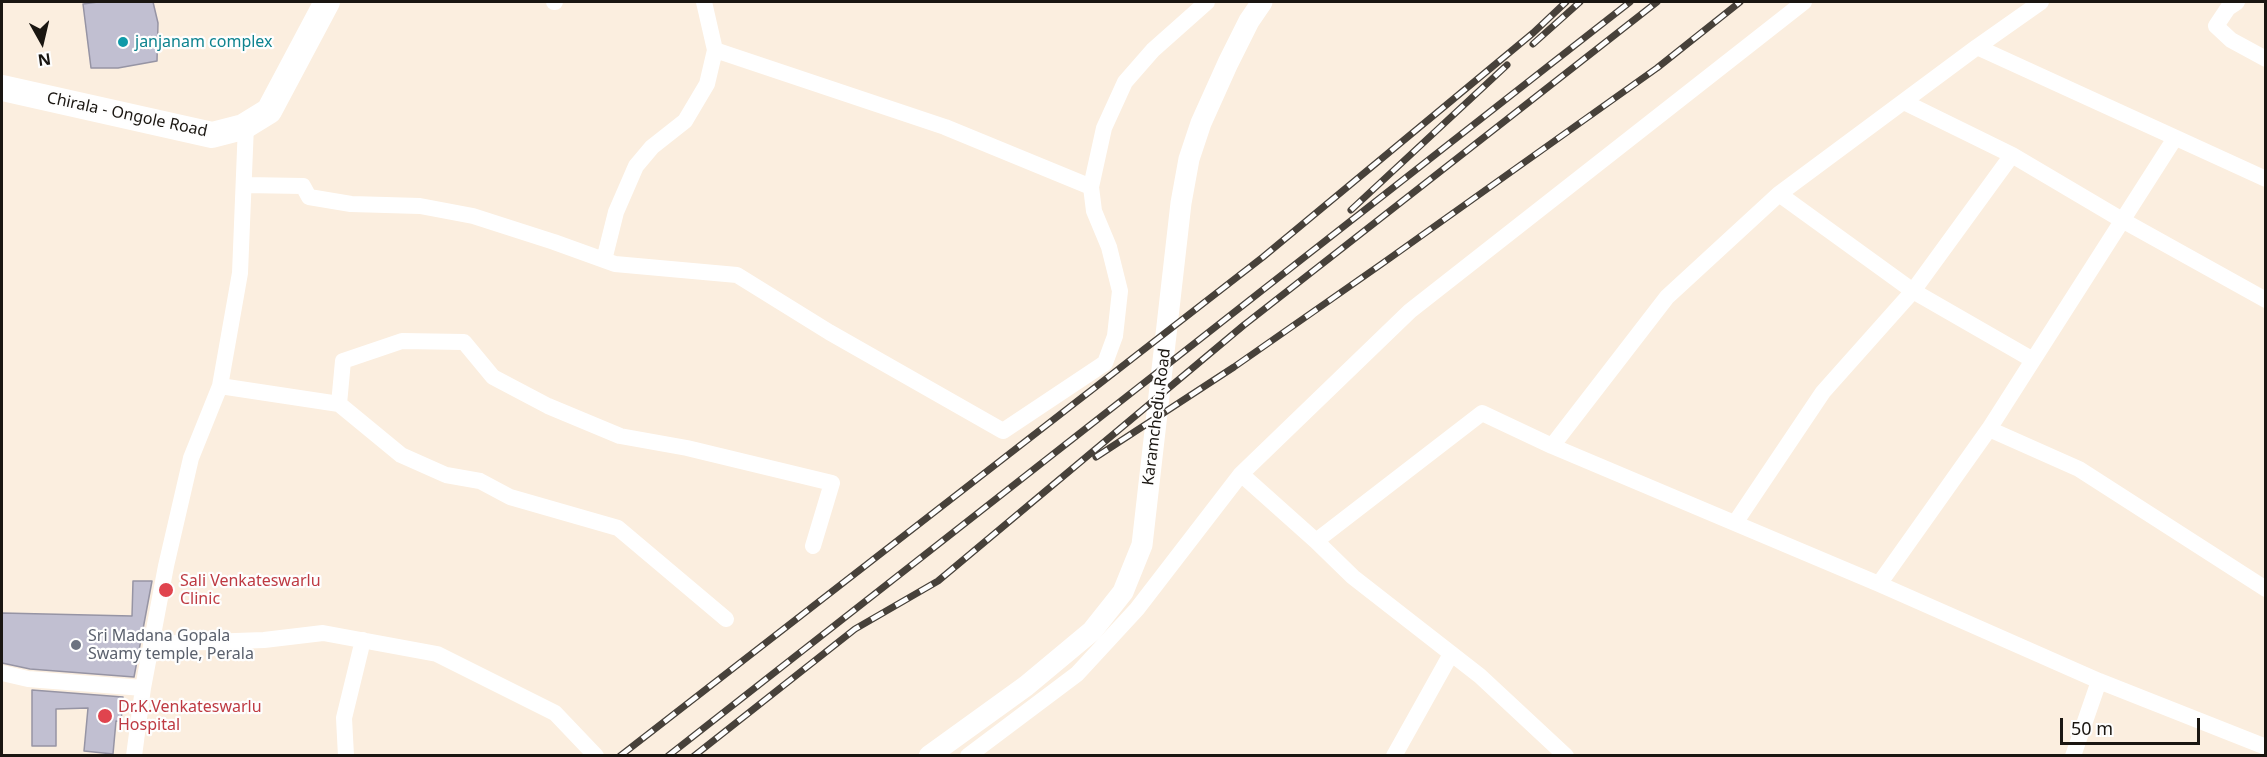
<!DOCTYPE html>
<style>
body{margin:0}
#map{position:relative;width:2267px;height:757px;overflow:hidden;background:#fbeedf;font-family:"Noto Sans",sans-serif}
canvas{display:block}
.frame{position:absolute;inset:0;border:3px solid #1a1611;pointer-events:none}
.north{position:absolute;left:12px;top:12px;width:60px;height:60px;-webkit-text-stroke:4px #fefefe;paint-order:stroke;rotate:172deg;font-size:16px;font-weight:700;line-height:24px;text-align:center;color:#1a1611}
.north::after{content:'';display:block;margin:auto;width:21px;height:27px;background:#1a1611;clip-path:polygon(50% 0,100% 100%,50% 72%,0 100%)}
.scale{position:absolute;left:2060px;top:718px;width:140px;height:27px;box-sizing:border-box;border:3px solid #1a1611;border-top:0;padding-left:8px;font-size:18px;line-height:21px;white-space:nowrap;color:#1a1611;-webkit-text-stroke:4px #fefefe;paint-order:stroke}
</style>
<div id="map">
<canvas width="2267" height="757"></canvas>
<div class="frame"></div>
<div class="north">N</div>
<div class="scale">50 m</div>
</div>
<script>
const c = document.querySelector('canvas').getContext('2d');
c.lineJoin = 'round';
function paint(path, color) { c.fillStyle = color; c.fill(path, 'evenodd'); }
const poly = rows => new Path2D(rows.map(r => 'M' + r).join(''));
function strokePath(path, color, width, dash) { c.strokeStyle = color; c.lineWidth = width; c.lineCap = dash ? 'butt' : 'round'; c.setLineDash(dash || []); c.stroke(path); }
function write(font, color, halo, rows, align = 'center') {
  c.font = font + ' "Noto Sans",sans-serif'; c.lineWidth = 4.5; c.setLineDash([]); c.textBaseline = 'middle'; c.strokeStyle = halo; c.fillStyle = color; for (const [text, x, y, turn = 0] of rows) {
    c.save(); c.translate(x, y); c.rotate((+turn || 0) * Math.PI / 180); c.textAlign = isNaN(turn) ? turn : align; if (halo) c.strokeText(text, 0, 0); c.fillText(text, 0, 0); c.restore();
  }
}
const building = poly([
 [98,2,153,2,158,23,157,61,118,68,91,68,83,4,98,2],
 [133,581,152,581,134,677,30,669,2,663,2,613,132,616,133,581],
 [32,690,123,697,121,722,116,721,113,754,84,751,88,708,56,709,56,746,32,746,32,690]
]);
paint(building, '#c1bfd1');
strokePath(building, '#9694a4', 1.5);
strokePath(poly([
 [554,2,555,2],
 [2237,2,2228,8,2216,26,2231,40,2266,59],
 [1977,47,2041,2],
 [715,50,945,127,1091,187],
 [1904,102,2012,155,2122,220,2266,300],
 [2266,179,1977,47,1779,194,1667,297,1552,446,1879,584,2099,681,2266,747],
 [245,185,303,186,309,197,351,204,420,206,473,216,554,242,615,264,737,275,829,332,1003,431,1105,363,1115,336,1120,291,1109,247,1094,211,1091,187,1104,128,1125,82,1153,50,1207,2],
 [1779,194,1913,291,2033,360],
 [604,260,616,212,636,166,652,147,685,121,707,84,715,50,704,2],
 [220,386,339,404,401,455,446,475,480,481,510,497,618,528,726,619],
 [339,404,343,361,402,341,464,342,493,377,548,406,620,436,687,448,832,483,813,546],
 [1989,429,2079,469,2266,589],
 [1552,446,1482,413,1316,541,1353,577,1480,676,1566,756],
 [1241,474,1410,311,1804,2],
 [1735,523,1823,392,1913,291,2012,155],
 [1879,584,1989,429,2175,138],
 [151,644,264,640,323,633,437,654,555,713,596,756],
 [2,673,28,679,143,688],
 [134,756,143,688,166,566,191,458,220,386,240,273,246,125],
 [346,756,344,718,363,640],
 [968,756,1077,674,1137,609,1241,474,1316,541],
 [1394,756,1451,654],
 [2073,756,2099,681]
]), '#fff', 16);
strokePath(poly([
 [929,756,1026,686,1092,631,1123,592,1142,545,1181,203,1189,159,1201,123,1228,63,1249,21,1262,2]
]), '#fff', 21);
strokePath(poly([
 [2,88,212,135,243,127,269,111,327,2]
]), '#fff', 26);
const rail = poly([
 [1533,44,1580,2],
 [1351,210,1507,65],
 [1096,457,1234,367,1383,263,1657,68,1740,2],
 [620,756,1263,257,1533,33,1566,2],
 [668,756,1630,2],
 [694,756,855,629,938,581,1244,325,1657,2]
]);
strokePath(rail, '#47413a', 7);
strokePath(rail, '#fefefe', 4.5, [14]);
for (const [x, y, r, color] of [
 [123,42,6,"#0f9aa8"],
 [166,590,8,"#e0444e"],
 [76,645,6,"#6b7280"],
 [105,716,8,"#e0444e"]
]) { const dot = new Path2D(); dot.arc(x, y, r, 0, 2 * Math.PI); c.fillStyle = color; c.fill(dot); strokePath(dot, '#fefefe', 2); }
write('16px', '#0d838f', '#fefefe', [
 ["janjanam complex",135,42]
], 'left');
write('16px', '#1a1611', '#fefefe', [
 ["Chirala - Ongole Road",127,115,12],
 ["Karamchedu Road",1157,417,-83]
]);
write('16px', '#be3a42', '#fefefe', [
 ["Sali Venkateswarlu",180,581],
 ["Clinic",180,599],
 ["Dr.K.Venkateswarlu",118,707],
 ["Hospital",118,725]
], 'left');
write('16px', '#5b616d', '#fefefe', [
 ["Sri Madana Gopala",88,636],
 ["Swamy temple, Perala",88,654]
], 'left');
</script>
